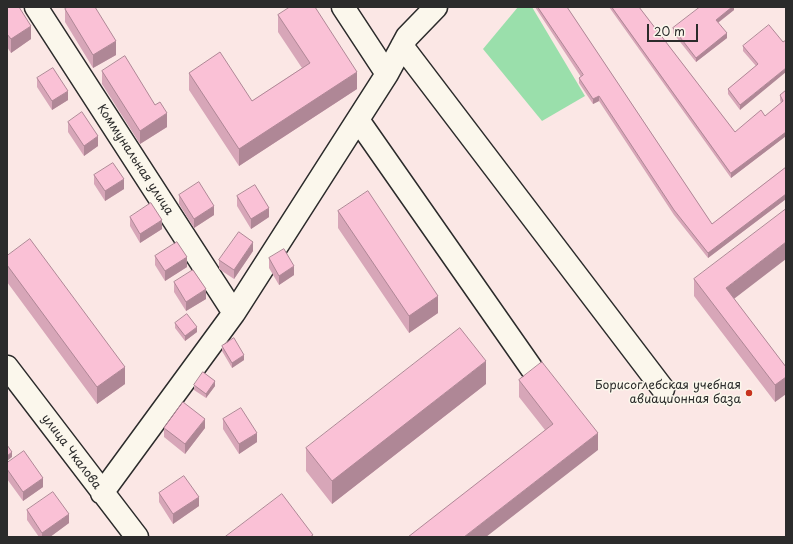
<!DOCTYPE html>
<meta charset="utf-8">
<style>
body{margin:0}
#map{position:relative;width:793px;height:544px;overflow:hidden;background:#fbe7e5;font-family:"Playpen Sans",sans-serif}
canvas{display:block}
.frame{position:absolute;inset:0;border:8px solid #2b2b2b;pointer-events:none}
.scale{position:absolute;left:647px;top:24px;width:51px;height:18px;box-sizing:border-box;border:2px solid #2b2b2b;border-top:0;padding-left:5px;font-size:12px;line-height:14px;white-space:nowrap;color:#2b2b2b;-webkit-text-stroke:3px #fbf7ec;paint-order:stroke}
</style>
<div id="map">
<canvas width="793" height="544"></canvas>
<div class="frame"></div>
<div class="scale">20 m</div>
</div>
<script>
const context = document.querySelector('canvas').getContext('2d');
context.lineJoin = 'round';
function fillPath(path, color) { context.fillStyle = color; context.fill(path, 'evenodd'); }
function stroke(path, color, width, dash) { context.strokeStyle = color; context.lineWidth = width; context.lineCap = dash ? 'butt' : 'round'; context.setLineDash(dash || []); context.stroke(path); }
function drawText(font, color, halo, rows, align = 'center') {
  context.font = font + ' "Playpen Sans",sans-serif'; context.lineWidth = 3; context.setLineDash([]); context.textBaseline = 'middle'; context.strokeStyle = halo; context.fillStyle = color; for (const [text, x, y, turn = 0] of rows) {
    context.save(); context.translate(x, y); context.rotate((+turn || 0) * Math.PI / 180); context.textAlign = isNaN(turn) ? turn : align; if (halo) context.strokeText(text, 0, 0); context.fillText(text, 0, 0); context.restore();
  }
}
fillPath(new Path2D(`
 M518,7h14l53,89 -43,25 -59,-72z`), '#9adfab');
const minor = new Path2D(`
 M36,7l198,306
 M343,7l44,67
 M402,46l261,343
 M358,120l174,249
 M7,367l130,170
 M102,493l132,-180 153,-239 20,-37 29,-30`);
stroke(minor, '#2b2b2b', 25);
stroke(minor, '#fbf7ec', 22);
fillPath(new Path2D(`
 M7,7l24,32 -20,14 -4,-6z
 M535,7h32l145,217 74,-57v32l-78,59 -34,-43 -75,-114 -6,3 -14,-21v-5l2,-1z
 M609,7h30l96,125 30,-16 16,-13 -1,-3v-5l6,-5v46l-55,42z
 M734,7v3l-16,13 9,15 -31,24 -23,-29v-5z
 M65,9l51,46 -23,13 -28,-46z
 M278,15l79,74 -118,77 -50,-76v-17l63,28 50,-33 -24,-36z
 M783,42l-43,68 -12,-16v-5l28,-23 -13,-15v-5z
 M102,71l53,34 12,22 -27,17 -38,-60z
 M37,78l31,22 -16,10 -15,-23z
 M68,122l30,24 -14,10 -16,-24z
 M94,175l30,14 -19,12 -11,-17z
 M179,195l35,20 -20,13 -15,-24z
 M237,196l32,21 -18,12 -14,-23z
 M338,211l100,102 -29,20 -71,-105z
 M130,217l32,12 -22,14 -10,-17z
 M253,251l-19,28 -15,-10v-9z
 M7,256l118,128 -28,20 -90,-122z
 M155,256l32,11 -22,14 -10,-16z
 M269,258l25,17 -15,10 -10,-17z
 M694,279l40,20 52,68v27l-11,8 -81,-106z
 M174,282l32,17 -20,12 -12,-19z
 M175,323l22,9 -12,9 -10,-13z
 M222,346l22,14 -12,8 -10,-17z
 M519,380l79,70 -53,-20 -26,-33z
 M486,384l-154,120 -26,-33v-23z
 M194,385l21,1 -9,12 -12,-8z
 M223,419l34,23 -18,12 -16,-25z
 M164,428h41l-20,26 -21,-17z
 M7,463l36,24 -20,14 -16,-22z
 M159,493l40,13 -26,18 -14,-22z
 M27,510l42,13 -19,14h-11l-12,-17z`), '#d7a6b8');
fillPath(new Path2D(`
 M732,7h2v3l-18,14v-4z
 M31,26v13l-20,14v-14z
 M727,33v5l-31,24v-4z
 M116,41v14l-23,13v-13z
 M786,68v4l-46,38v-5z
 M357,72v17l-118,77v-17z
 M68,91v9l-16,10v-9z
 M599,96v5l-6,3v-5z
 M167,113v14l-27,17v-13z
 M786,132v4l-55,42v-5z
 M98,136v10l-14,10v-10z
 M124,179v10l-19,12v-10z
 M786,194v5l-78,59v-5z
 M214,206v9l-20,13v-9z
 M269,208v9l-18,12v-10z
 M162,220v9l-22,14v-9z
 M253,242v9l-19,28v-9z
 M786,242v17l-60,46v-17z
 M187,257v10l-22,14v-10z
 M294,266v9l-15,10v-9z
 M206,289v10l-20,12v-9z
 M438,296v17l-29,20v-17z
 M197,327v5l-12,9v-5z
 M244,355v5l-12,8v-5z
 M486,361v23l-154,120v-23z
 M125,367v17l-28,20v-17z
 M786,377v17l-11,8v-17z
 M215,381v5l-9,12v-4z
 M205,419v9l-20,26v-10z
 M257,433v9l-18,12v-10z
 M598,433v17l-112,87h-22z
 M12,452v5l-5,4v-5z
 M43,478v9l-20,14v-9z
 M199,497v9l-26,18v-10z
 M69,514v9l-19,14h-8v-4z`), '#af8796');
const building = new Path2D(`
 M7,7h12l12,19 -20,13 -4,-5z
 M68,7h27l21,34 -23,14 -28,-46z
 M290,7h25l42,65 -118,77 -50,-76 31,-21 32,49 58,-38 -32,-48z
 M538,7h29l145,217 74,-57v27l-78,59 -34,-43 -75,-114 -6,3 -14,-21 4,-3z
 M612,7h27l96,125 26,-22 4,6 18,-15 -3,-6 6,-5v42l-55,41z
 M700,7h32l-16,13 11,13 -31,25 -23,-30z
 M769,25l14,17 3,-2v28l-46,37 -12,-16 30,-25 -15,-18z
 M125,56l30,49 5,-3 7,11 -27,18 -38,-60z
 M53,68l15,23 -16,10 -15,-23z
 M82,112l16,24 -14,10 -16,-24z
 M113,163l11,16 -19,12 -11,-16z
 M199,182l15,24 -20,13 -15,-24z
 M255,185l14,23 -18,11 -14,-23z
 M368,191l70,105 -29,20 -71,-105z
 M151,203l11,17 -22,14 -10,-17z
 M786,209v33l-60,46 60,79v10l-11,8 -81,-106z
 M239,232l14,10 -19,28 -15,-10z
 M30,239l95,128 -28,20 -90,-122v-9z
 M177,242l10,15 -22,14 -10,-15z
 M284,249l10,17 -15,10 -10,-18z
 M193,270l13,19 -20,13 -12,-20z
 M187,314l10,13 -12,9 -10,-13z
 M460,328l26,33 -154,120 -26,-33z
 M234,338l10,17 -12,8 -10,-17z
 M542,362l56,71 -134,104h-56l145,-113 -34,-44z
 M203,372l12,9 -9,13 -12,-9z
 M183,402l22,17 -20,25 -21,-16z
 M241,408l16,25 -18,11 -16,-25z
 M7,445l5,7 -5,4z
 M24,451l19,27 -20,14 -16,-23v-6z
 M184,476l15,21 -26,17 -14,-21z
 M53,492l16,22 -27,19 -15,-23z
 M282,494l31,41 -3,2h-85z`);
fillPath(building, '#fac1d6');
stroke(building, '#af8796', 1);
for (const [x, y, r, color] of [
 [749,393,4,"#c8321e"]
]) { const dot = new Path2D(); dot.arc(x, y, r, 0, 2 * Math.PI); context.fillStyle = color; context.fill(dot); stroke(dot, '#fbf7ec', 1.5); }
drawText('12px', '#2b2b2b', '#fbf7ec', [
 ["Коммунальная улица",135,160,57],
 ["улица Чкалова",71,452,53]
]);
drawText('12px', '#2b2b2b', '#fbf7ec', [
 ["Борисоглебская учебная",741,386],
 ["авиационная база",741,400]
], 'right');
</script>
